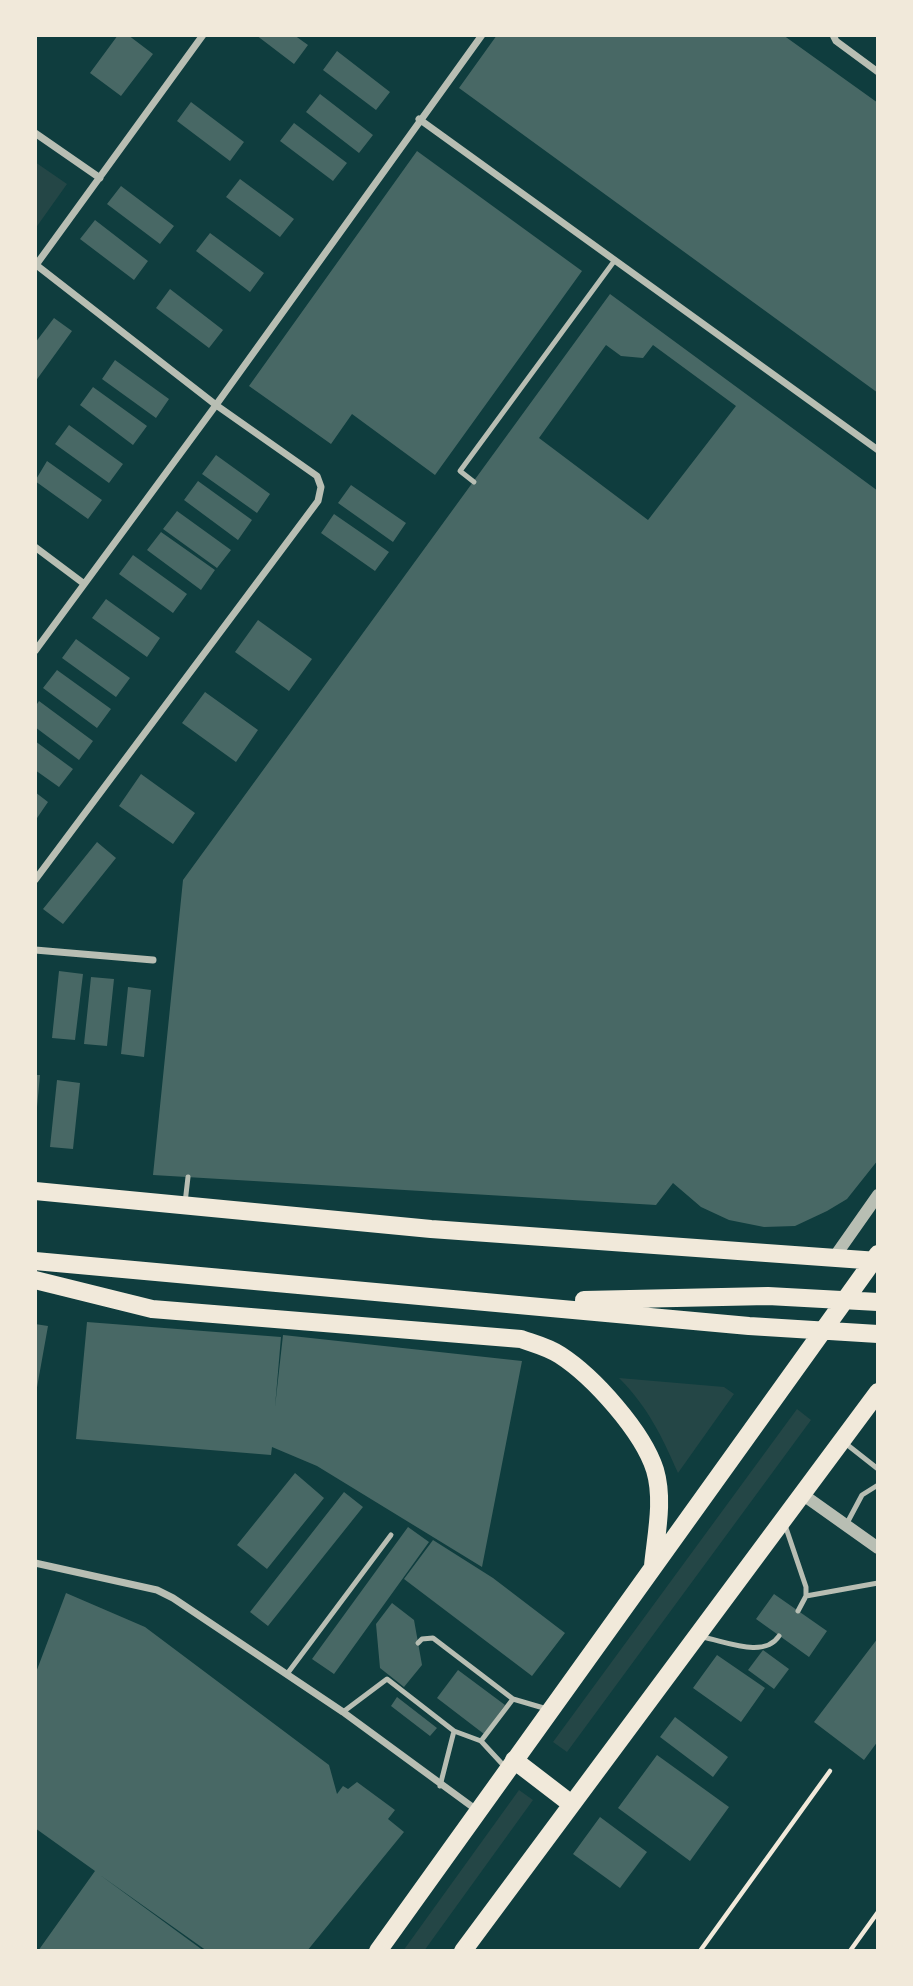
<!DOCTYPE html>
<style>
body{margin:0}
#map{position:relative;width:913px;height:1986px;overflow:hidden;background:#0f3d3e;font-family:"Asap Condensed",sans-serif}
canvas{display:block}
.frame{position:absolute;inset:0;border:37px solid #f1e9da;pointer-events:none}
</style>
<div id="map">
<canvas width="913" height="1986"></canvas>
<div class="frame"></div>
</div>
<script>
const context = document.querySelector('canvas').getContext('2d');
context.lineJoin = 'round';
function fillPath(path, color) { context.fillStyle = color; context.fill(path, 'evenodd'); }
function stroke(path, color, width, dash) { context.strokeStyle = color; context.lineWidth = width; context.lineCap = dash ? 'butt' : 'round'; context.setLineDash(dash || []); context.stroke(path); }
fillPath(new Path2D(`
 M35,162l32,22 -32,45z
 M619,1378l105,9 10,7 -56,79c-16,-37 -31,-67 -59,-95z
 M797,1409l14,11 -244,332 -14,-10z
 M519,1790l14,10 -109,151h-21z`), '#244646');
fillPath(new Path2D(`
 M118,35h10l25,19 -32,42 -31,-23z
 M256,35h38l14,10 -14,19z
 M497,35h286l95,68v290l-419,-305z
 M337,51l53,41 -14,18 -53,-40z
 M320,94l53,41 -14,18 -53,-41z
 M191,102l53,40 -14,19 -53,-40z
 M294,123l53,40 -14,18 -53,-40z
 M417,151l165,120 -147,204 -83,-61 -21,30 -82,-58z
 M240,179l54,40 -14,18 -54,-40z
 M121,186l53,40 -14,18 -53,-40z
 M95,220l53,41 -14,19 -54,-41z
 M210,233l54,40 -14,19 -54,-41z
 M170,289l53,41 -14,18 -53,-40z
 M610,294l268,197v669l-31,39 -20,12 -32,15 -31,1 -35,-7 -28,-13 -28,-24 -17,22 -503,-30 30,-295zM606,345l15,11 22,2 10,-13 83,61 -88,114 -109,-82z
 M54,318l18,13 -37,51v-39z
 M115,360l54,39 -13,19 -54,-39z
 M93,387l54,39 -14,19 -53,-40z
 M69,425l54,39 -14,19 -54,-39z
 M216,455l54,39 -13,19 -55,-39z
 M47,461l55,39 -14,19 -53,-38z
 M198,481l54,39 -14,20 -54,-40z
 M351,485l55,38 -13,19 -55,-39z
 M177,511l54,39 -14,18 -54,-39z
 M334,514l55,38 -14,19 -54,-38z
 M161,532l54,38 -14,20 -54,-40z
 M133,555l54,39 -14,19 -54,-39z
 M106,599l54,39 -13,19 -55,-39z
 M258,620l54,39 -23,32 -54,-39z
 M76,639l54,39 -14,19 -54,-39z
 M57,670l54,39 -14,19 -54,-40z
 M205,692l53,38 -22,32 -54,-39z
 M39,701l54,40 -14,19 -44,-33v-20z
 M35,741l38,28 -14,18 -24,-17z
 M141,774l54,39 -22,31 -54,-38z
 M35,792l13,10 -13,19z
 M97,842l19,16 -53,66 -20,-15z
 M59,971l24,3 -8,66 -23,-2z
 M91,977l23,2 -7,67 -23,-2z
 M128,987l23,3 -7,67 -23,-3z
 M35,1075h5l-3,32h-2z
 M57,1080l23,3 -7,66 -23,-2z
 M87,1322l194,15 -6,70 8,-72 239,26 -40,206 -165,-101 -45,-19 -1,8 -195,-16z
 M35,1324l13,2 -12,67 -1,-1z
 M295,1473l29,25 -57,71 -30,-24z
 M344,1492l19,15 -95,119 -18,-14z
 M408,1527l21,15 -95,132 -22,-15z
 M433,1540l60,38 72,55 -33,43 -128,-97z
 M66,1593l79,34 184,138 8,29 6,-8 5,3 9,-7 38,28 -7,9 16,13 -97,119h-100l-107,-76 104,76h-166l57,-80 -60,-43v-153z
 M774,1594l53,37 -18,26 -53,-38z
 M392,1603l22,17 8,45 -18,22 -24,-19 -4,-44z
 M878,1638v103l-14,19 -50,-38z
 M763,1650l26,19 -15,20 -26,-19z
 M717,1655l48,33 -24,34 -48,-34z
 M458,1670l47,35 -21,29 -47,-36z
 M397,1697l40,31 -7,8 -39,-30z
 M675,1717l53,40 -15,20 -53,-40z
 M657,1755l72,52 -39,54 -72,-53z
 M600,1817l47,35 -27,36 -47,-34z`), '#486865');
stroke(new Path2D(`
 M700,1951l130,-180
 M850,1951l28,-39`), '#f1e9da', 4.5);
stroke(new Path2D(`
 M474,482l-14,-11 155,-211
 M185,1203l3,-26
 M845,1443l33,26
 M785,1525l21,62v9l-8,15
 M846,1525l16,-30 16,-10
 M806,1596l72,-13
 M702,1637c23,4 62,22 77,-1
 M418,1643l4,-4 11,-1 80,61
 M287,1674l104,-139
 M343,1712l44,-33 67,52 -14,55
 M454,1731l27,10
 M505,1767l-24,-26 32,-42 34,10`), '#b8beb3', 5);
stroke(new Path2D(`
 M833,35l3,6 42,31
 M419,119l459,331
 M35,133l65,45
 M35,264l181,141 101,71 4,11 -3,14 -283,379
 M36,265l167,-230
 M35,547l48,36
 M35,651l181,-246 266,-370
 M35,950l118,10
 M35,1563l122,27 16,8 170,114 135,99`), '#b8beb3', 7);
stroke(new Path2D(`
 M833,1259l45,-64
 M802,1494l76,54`), '#b8beb3', 12);
stroke(new Path2D(`
 M35,1191l396,38 447,32
 M35,1261l714,65 129,8
 M35,1280l117,29 369,30c14,5 27,8 39,16 34,22 83,77 95,115 9,30 1,65 -2,96
 M584,1300l184,-4 110,6
 M514,1760l56,43
 M378,1951l500,-697
 M463,1951l415,-559`), '#f1e9da', 18);
</script>
